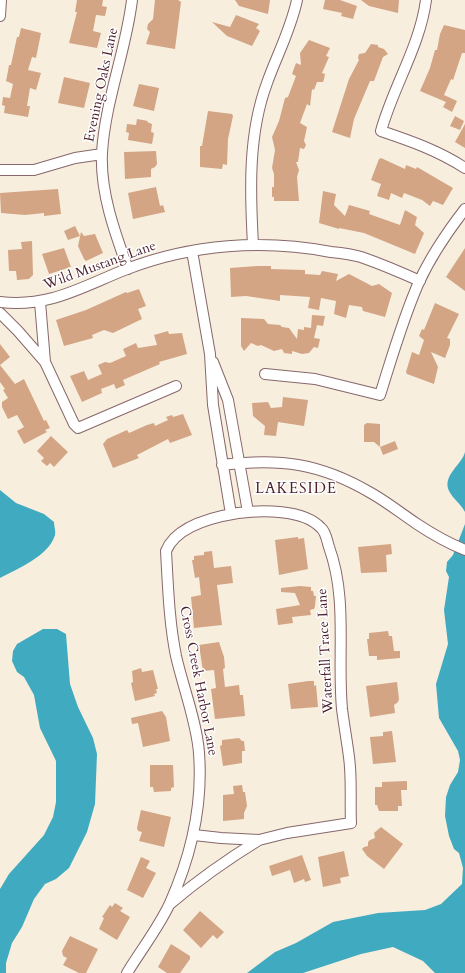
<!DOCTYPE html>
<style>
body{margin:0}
canvas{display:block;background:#f7eede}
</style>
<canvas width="465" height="973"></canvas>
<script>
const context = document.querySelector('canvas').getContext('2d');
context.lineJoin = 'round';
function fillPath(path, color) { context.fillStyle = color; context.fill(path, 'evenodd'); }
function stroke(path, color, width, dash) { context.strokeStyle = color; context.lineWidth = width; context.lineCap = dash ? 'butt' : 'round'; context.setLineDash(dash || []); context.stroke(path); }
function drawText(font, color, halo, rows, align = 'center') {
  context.font = font + ' Cardo,serif'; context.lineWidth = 3; context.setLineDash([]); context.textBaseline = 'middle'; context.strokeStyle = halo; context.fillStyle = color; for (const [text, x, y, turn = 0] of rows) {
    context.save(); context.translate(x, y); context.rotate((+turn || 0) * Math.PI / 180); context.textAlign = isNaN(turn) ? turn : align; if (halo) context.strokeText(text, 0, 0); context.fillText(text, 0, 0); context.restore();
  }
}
fillPath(new Path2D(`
 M465,452v60c-4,-8 -12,-13 -16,-21 -7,-16 13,-26 16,-39z
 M0,490l16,13 28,11 10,8c0,4 2,10 1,13 -6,21 -38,34 -55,43z
 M465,524v449h-30l-12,-12 -30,-14 -32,7 -58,19h-56l28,-21 21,-9 37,-21 45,-9 47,-3 16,-6 21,-20 1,-16 -4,-15 -5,-4 -5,-13 -4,-20 1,-19 4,-12 8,-13 2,-12 -2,-9 -19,-33 -3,-34 12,-40 -4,-34 5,-33 -3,-6 1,-9 6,-7z
 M43,629h14l9,5 4,50 8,23 15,31 4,16 -2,50 -8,28 -18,36 -13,11 -11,5 -11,15 -12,28 -10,16 -6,20v10h-6v-84l9,-15 35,-39 9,-18 3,-15v-41l-16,-33 -6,-33 -10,-18 -7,-5 -5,-11 1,-10 4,-7z`), '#40abc0');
fillPath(new Path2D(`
 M77,0h26l-1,6 5,1 -2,9 -9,-1 -3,16 8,2 -4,15 -28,-5 8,-31h-2z
 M155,0h23l3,2 -6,47 -29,-5 4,-12 -3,-3 1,-5 5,-5z
 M235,0h35l-2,14 -29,-8z
 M325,0h15l17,6 -4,13 -12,-3 1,-3 -19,-4z
 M361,0h38l-1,13 -29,-7z
 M236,15l23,9 -3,4 4,3 -8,15 -25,-10 -15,-14 18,5z
 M444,25l21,5v23h-3l-9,27 -2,-1 -7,16 13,6 -5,11 -9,-5 3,-5 -26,-11 10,-23 5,-18h2l3,-16z
 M21,28l20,5 -5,25 -4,-1 -4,13 13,3 -5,17 -6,-2 -3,18h3l-2,11 -24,-4 1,-7 -3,-1 1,-8 7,1 3,-14 -7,-3 2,-10 1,-6h2l6,-28h2z
 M309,40l21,8 -4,8 3,1 -7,16 3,1 -1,5 -1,3h-6l-3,8 -2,-1 -2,17 -3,-2 -7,19 7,4 -3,14 2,4 -2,4 -4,-1 -2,14h-2l3,8 -2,7 2,24h-25v-4h-2v-10h2v-13l-2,-6 3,-18 -3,-13 7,-16 6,-23 3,-1 8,-21 -4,-2 4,-11 5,2 -1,-12z
 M371,44l7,1v2l6,2 4,5 -5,3 -9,24h-4l-16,38 -4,19 -18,-6 17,-53 10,-19 -1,-2 1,-4 6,-1z
 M64,77l26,6 -6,25 -26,-5z
 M139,84l20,4 -5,23 -21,-5z
 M208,111l24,3 1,2 -5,23 -1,26 -4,-1 -1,5 -22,-2v-21h2z
 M455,116l9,5 -4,9 -10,-4z
 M137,119l11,2 -1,1 5,2 -1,8 3,1 -2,11 -24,-4 1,-7 -3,-1 1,-8 9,1z
 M465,124v24l-10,-6z
 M156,151l1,13 -2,3 -4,2v8l-26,2 -1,-27z
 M381,158l24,11 1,-4 10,4 1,-2 36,21 -10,17 -10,-4 -3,5 -8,-6 -18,-7 -2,5 -11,-5 -2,7 -12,-4 4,-12 -10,-4 8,-21z
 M156,187l4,19 3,-1 2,7 -32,7 -5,-26z
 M58,189l3,25 -17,2v-3l-19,2 -24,-2 -1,-20z
 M323,191l13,3 -2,11 11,11 4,-11 21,6 -1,3 31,11 5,-15 12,7 -2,8 9,8 -9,21 -51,-21 -25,-5v1l-20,-6z
 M75,226l5,10 -12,4 -4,-9z
 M81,232l3,4 11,-2 8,19 -17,8 -2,-2 -6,-13z
 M32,241l1,34 -4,4 -12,1 -1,-9h-7l-1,-21 14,-1 -1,-7z
 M64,248l7,19 -22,7 -7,-20z
 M465,248v43l-19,-14z
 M257,266h14v3l34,1v4l15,1 2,-4 16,3 -2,7 13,-7 23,12 7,-2 13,9 -7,24 -22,-6 -1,-4 -13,-2 -3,13 -12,-4 2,-13 -15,-3 -2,12 -11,-2 2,-11 -30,-2v6l-34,-5 -15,1 -1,-29z
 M139,289l7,17 -8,3 4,10 -29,14 -9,-3 -12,5 1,3 -29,8 -8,-26 30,-10 40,-18 1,1z
 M435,303l24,11 -12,24 3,1v6l-5,13 -14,-6 7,15 -4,17 -27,-10 -1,-2 6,-20 7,3 5,-15 -5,-4 3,-7 2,1z
 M312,315l13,1 -2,10 -6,-1 -3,13 6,1 -2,9 -4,-1 -5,6 -7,1 -10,-3v3l-8,-1 -2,-4 -8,2 -13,-6 -3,1 -7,-3 -7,8 -3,-5v-28l23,1 4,5 12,1 2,2 7,1 8,11 1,-10 6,1v-3l7,1z
 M168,331l1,3 13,-1 5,21 -28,8 1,2 -37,16 2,5 -9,4 -2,-5 -13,5 1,4 -20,9 -12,-26 14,-5 4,9 14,-6 -4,-9 7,-3 5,1 16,-7 -3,-7 13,-6 2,5 19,-3 -3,-10z
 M0,344l10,13 -10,8 15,19 9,-5 20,42 2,-1 4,8 -5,2 2,2 -23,12 -7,-13 7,-4 -7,-12 -9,4 -6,-12v-5l6,-4 -5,-8 2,-1 -5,-7z
 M283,397l25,3 -4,26 -26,-4 -2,14 -12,-1 1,-9 -12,-10 -1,-13 16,-1 3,6 11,-1z
 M183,414l9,21 -22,8 -2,-4 -31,16 2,3 -26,10 -10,-24 4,-5 20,-9 2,3 18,-8 7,-2 1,3 13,-6 -2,-3 6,-2 1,2z
 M367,423l13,1v23l15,-6 3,8 -15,6 -3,-8 -6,-5h-10v-17z
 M51,436l17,16 -14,15 -4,-4 -3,3 -6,-5 3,-3 -7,-7z
 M298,537v2l6,-1 4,31 -29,6 -4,-35z
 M391,544l1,10 -6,1 1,17 -26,1 -3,-26z
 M212,551l2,17 17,-2 2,17 -16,2 5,40 -28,3 -3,-31 10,-2 -2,-18 -4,1 -3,-18h2v-4l10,-1v-3z
 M300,586l11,1v4h2l1,5h2l-1,10 -1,3 -4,1 1,5 -19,2 1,6 -15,2 -2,-16 24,-4 -5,-12 -14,-1v-4z
 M388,631l1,5h3l2,15h6v7l-23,2v-4h-8l-2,-17h2v-6z
 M219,642l5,15 1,11 -2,1 2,18 14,-2 1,10h3l2,21 -30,3 -4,-30 5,-1 -2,-18 -11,1 -4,-26z
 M141,668l1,4 11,-2 5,19h-2l1,4 -3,1 1,2 -20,5 -4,-18 2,-1 -1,-11z
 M308,681h6v5l2,-1 2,22 -27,2 -3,-25z
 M397,682l2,17 -1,3 -4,3 1,8 -25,4 -4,-31z
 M162,711l4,6 4,24 -27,6 -5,-24 -6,1 -1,-6z
 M392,731l4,31 -23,2 -3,-27 13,-1v-4z
 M239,738l3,3h2l1,10h-3v12l-19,3 -3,-20 2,-1v-5z
 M150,765h23l1,22 -3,1v3l-17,1 -1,-5h-3z
 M407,781v9h-6l1,16h-4v5h-19l-2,-6h-2v-18h7v-5z
 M242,785l1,7h2l2,14 -3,7v6l-21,2v-26l11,-1 -1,-8z
 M141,810l30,7 -7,30 -25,-6 3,-9 -4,-1 -1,-3z
 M381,827l22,17 -19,25 -17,-13 -5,-7 2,-2 4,-1v-4l2,-2 5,-2 -1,-5z
 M344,851l5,25 -9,2 1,5 -18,4 -5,-30z
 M302,855l9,25 -6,2 -1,-3 -10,4 -4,-13 -18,6 -3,-10z
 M141,857l9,4 -4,7 10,5 -13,25 -16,-8z
 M115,903l8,5 -3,3 10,6 -13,23 -18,-11 5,-11 -2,-1 8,-12 2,2z
 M200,911l24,21 -7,7 -4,-4 -12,13 -18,-18z
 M70,936l28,13 -12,24h-7l-16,-8 4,-7 -4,-2 -1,-5z
 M171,944l19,12v3l-10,14h-13l-9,-6z`), '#d3a585');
const minor = new Path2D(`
 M426,0c-6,46 -33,87 -45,131 30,10 58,20 84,37
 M0,16l1,-16
 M0,170h34l41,-12 27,-4
 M253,245c-3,-54 -5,-111 14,-162 10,-28 24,-54 30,-83
 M192,251l18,103 3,51 18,109
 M128,269c-13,-36 -28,-77 -26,-116 3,-52 24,-102 30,-153
 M0,302c50,6 83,-16 127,-33 65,-25 136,-30 204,-17 10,1 20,2 30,5 20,7 39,15 59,24
 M40,302l5,60 29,62 4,4 98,-42
 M0,313l18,18 27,31
 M213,362l15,38 20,112
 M265,374l50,5 65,16c12,-38 23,-77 39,-113 12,-26 29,-51 46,-73
 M222,465c58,-7 98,-2 149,28 16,9 31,21 46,31 15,10 31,19 48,26
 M170,904c28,-24 58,-45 89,-64
 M127,973c14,-23 32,-46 43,-70 21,-47 33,-98 29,-150 -2,-30 -16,-66 -23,-97 -7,-35 -8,-70 -10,-105 10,-25 47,-34 72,-38 23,-3 66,-4 83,15 5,4 6,13 8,19 19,52 8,108 13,162 2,16 5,32 7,48 3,21 1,44 2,66l-64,10 -28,7 -38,-2 -27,-3`);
stroke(minor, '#87676a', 12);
stroke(minor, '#fff', 10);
drawText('14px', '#4a1f2b', '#fff', [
 ["Evening Oaks Lane",102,85,-78],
 ["Wild Mustang Lane",100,266,-20],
 ["Waterfall Trace Lane",326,651,-93],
 ["Cross Creek Harbor Lane",198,681,79]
]);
context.letterSpacing = '1px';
drawText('15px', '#4a1f2b', '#fff', [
 ["LAKESIDE",296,490]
]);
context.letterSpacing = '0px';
</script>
